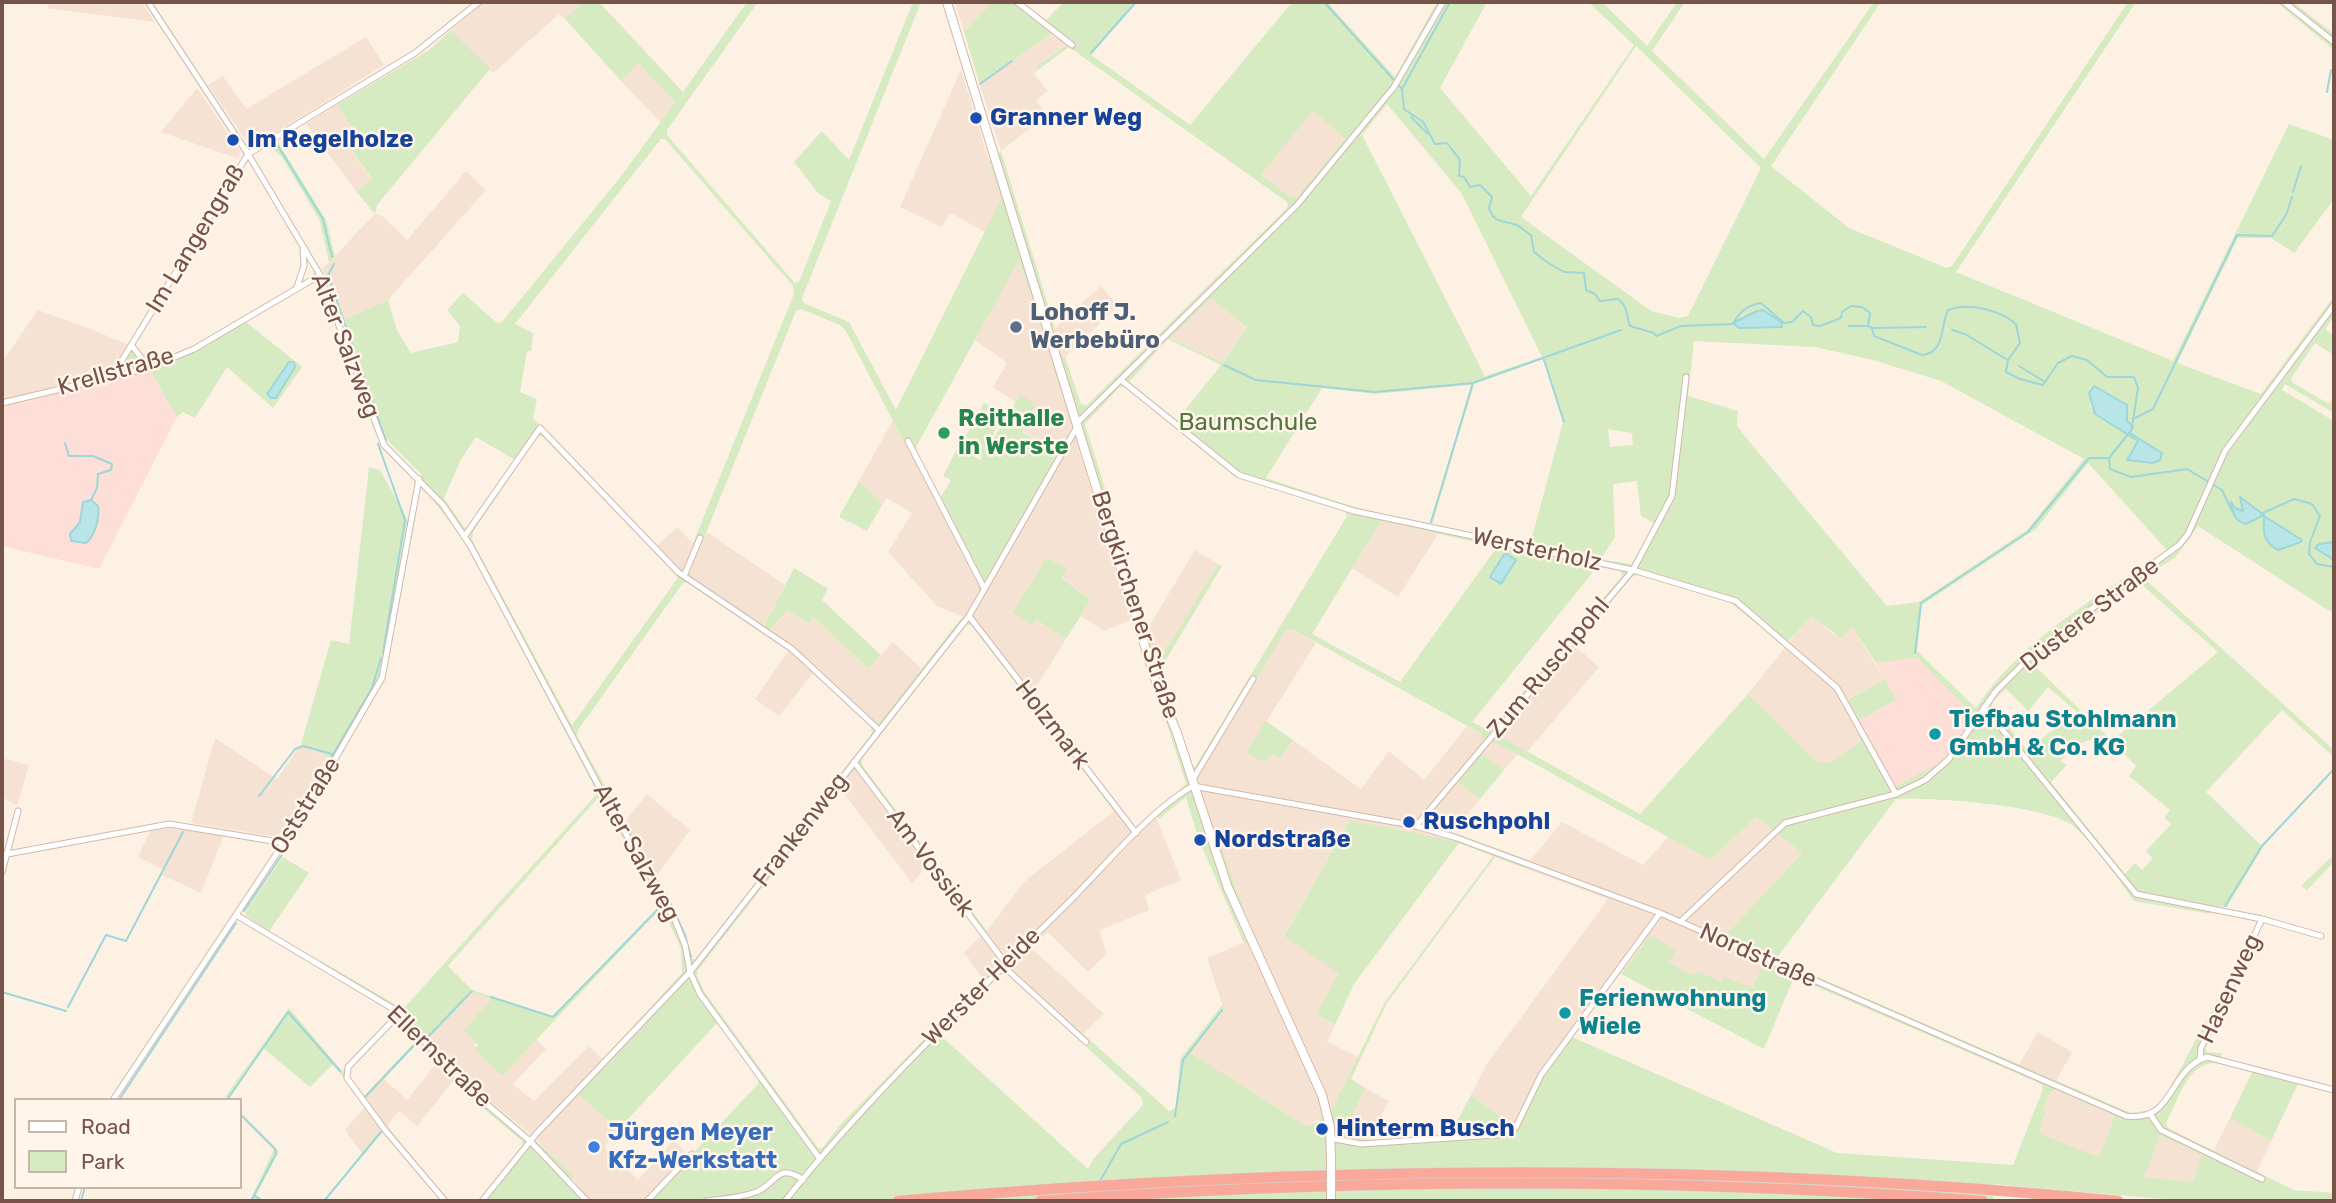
<!DOCTYPE html>
<meta charset="utf-8">
<style>
body{margin:0}
#map{position:relative;width:2336px;height:1203px;overflow:hidden;background:#fdf1e4;font-family:Rubik,sans-serif}
canvas{display:block}
.frame{position:absolute;inset:0;border:4px solid #765449;pointer-events:none}
.legend{position:absolute;left:14px;top:1098px;width:228px;height:91px;box-sizing:border-box;background:#fff5eb;border:2px solid #c8b5aa;margin:0;padding:9px 12px;list-style:none;font-size:21px;color:#765449}
.legend li{display:flex;align-items:center;gap:14px;height:35px}
.legend b{width:35px;border:2px solid #c8b5aa}
</style>
<div id="map">
<canvas width="2336" height="1203"></canvas>
<div class="frame"></div>
<ul class="legend">
<li><b style="height:9px;background:#fff"></b>Road</li>
<li><b style="height:19px;background:#d7ebc2"></b>Park</li>
</ul>
</div>
<script>
const context = document.querySelector('canvas').getContext('2d');
context.lineJoin = 'round';
function fillPath(path, color) { context.fillStyle = color; context.fill(path, 'evenodd'); }
function stroke(path, color, width, dash) { context.strokeStyle = color; context.lineWidth = width; context.lineCap = dash ? 'butt' : 'round'; context.setLineDash(dash || []); context.stroke(path); }
function drawText(font, color, halo, rows, align = 'center') {
  context.font = font + ' Rubik,sans-serif'; context.lineWidth = 5; context.setLineDash([]); context.textBaseline = 'middle'; context.strokeStyle = halo; context.fillStyle = color; for (const [text, x, y, turn = 0] of rows) {
    context.save(); context.translate(x, y); context.rotate((+turn || 0) * Math.PI / 180); context.textAlign = isNaN(turn) ? turn : align; if (halo) context.strokeText(text, 0, 0); context.fillText(text, 0, 0); context.restore();
  }
}
fillPath(new Path2D(`
 M50,2h91l14,20 -108,-14z
 M484,2h99l-18,17 -6,-5 -66,59 -42,-43z
 M955,2h37l-28,30z
 M1052,33l14,11 -29,23 1,3 -4,4 14,17 -12,10 11,13 -46,37 -21,-66z
 M366,37l18,28 -133,83 -43,-63 15,-9 23,33z
 M638,63l37,39 -15,20 -39,-41z
 M961,70l40,129 -16,33 -35,-19 -8,14 -42,-20z
 M197,88l43,63 -1,8 -78,-27z
 M337,105l25,38 -10,8 20,29 -16,11 -50,-67z
 M1313,111l32,27 -48,59 -5,1 -32,-23z
 M466,171l20,19 -98,110 -45,20 -21,-51 53,-55 7,2 25,24z
 M1019,259l24,74 12,-5 46,-42 17,20 -53,51 -13,3 79,260 -27,11 -23,-15 10,-16 -29,-23 5,-8 -20,-12 -14,67 2,-4 31,19 -34,55 -56,-72 -39,-16 -49,-54 24,-39 -25,-15 -5,7 -23,-24 34,-61 85,163v7l84,-135 -39,-24 13,-27 -20,-2 -23,-15 14,-24 -32,-23z
 M1211,297l34,30 -22,36 -53,-26z
 M38,310l55,20 41,17 -19,31 -113,27v-43z
 M1381,521l57,13 -40,63 -46,-29z
 M677,527l22,22 8,-17 78,53 -21,41 -73,-49 -1,-4 -11,-5 -22,-22z
 M1195,550l23,14 -59,97 -11,-33z
 M787,610l21,14 5,-7 56,52 24,-27 29,27 -41,53h-6l-58,-54 -38,48 -24,-17 37,-53 -22,-15z
 M1811,615l23,20 17,-9 34,53 -39,21 10,22 4,19 -30,22 -14,-2 -68,-67z
 M1290,628l26,15 -69,109 18,11 7,-9 8,5 13,-19 68,49 28,-38 35,29 43,-54 15,8 2,5 9,1 25,14 -14,16 -23,-15 -22,27 21,17 -28,33 8,11 -110,-23 -66,115 56,38 -24,41 19,11 -8,17 31,15 -28,56 -24,13 -115,-73 33,-43 -17,-52 48,-20 -60,-159 91,-150z
 M1574,645l25,22 -72,85 -26,-15 -1,-4z
 M215,738l62,41 24,-35 33,17 -51,77 -92,-15z
 M6,759l23,6 -12,41 -15,-9v-36z
 M853,771h4l71,94 -16,18 -72,-95z
 M647,794l43,36 -33,45 -33,-52z
 M1119,807l16,21 19,-16 27,68 -36,15 4,15 -49,20 6,24 -18,18 -40,-40 -17,16 73,66 -21,20 -72,-65 -13,-5 -15,15 -19,-27 23,-21 37,-49z
 M1756,817l46,36 -78,84 52,23 -5,6 -8,-3 -10,26 -28,-11 -2,4 -25,-11 -4,5 -25,-14 -19,-27 -78,102 -55,92 -46,-34 15,-30 122,-166 -84,-31 38,-46 81,43 25,-28 42,23z
 M170,828l54,7 -23,58 -39,-18 2,-5 -26,-13 13,-27z
 M472,992l21,7 -19,49 28,28 34,-37 10,10 -33,35 21,17 55,-55 18,17 -29,31 40,36 -14,17 34,33 36,-40 14,15 -43,46h-55l-28,-36 -33,-32 -62,-51 -28,-29 -11,-14z
 M2038,1032l34,20 -16,29 -37,-16z
 M436,1064l17,17 -36,45 -18,-15 -13,17 -21,-30 19,-19 23,21z
 M1365,1088l24,13 -21,40 -24,-8z
 M2055,1090l61,26 -17,41 -60,-24 7,-22 -3,-2 7,-18z
 M365,1107l16,22 -19,24 -17,-23z
 M2230,1118l41,23 -14,31 -43,-22z
 M2160,1136l43,18 -10,28 -49,-5z`), '#f5e2d2');
fillPath(new Path2D(`
 M149,368l28,49 -78,152 -97,-23v-141z
 M1917,658l58,59 -28,42 -52,29 -39,-66 40,-22 -20,-37z`), '#fedfd7');
fillPath(new Path2D(`
 M583,2h16l84,90 64,-90h11l-91,128v5l128,148 4,-1 32,-81 -13,-8 -24,-31 28,-31 27,29 64,-158h8l-119,296 2,5 45,19 47,88 105,-211 -12,-38 12,-10 54,177 -12,5 -24,-73 -104,189 26,48 10,-17 -8,-4 15,-29 22,13 2,-3 -22,-11 24,-43 20,9 -20,42 36,-59 16,9 -14,28 40,22 -77,140 -7,-4v-7l-132,-252 -6,-6 -39,-16 -5,2 -97,239 -6,-7 101,-249 -1,-8 -128,-147h-4l-146,185 18,9 -2,18h-4l-7,41 17,7 -4,19 146,150 11,5 1,4 73,49 30,-58 34,21 -6,11 59,55 -12,14 -56,-52 -4,7 -22,-14 -17,20 22,16 -3,5 -101,-68h-5l-105,147 -1,6 100,177 15,46h4l176,-226 -1,-6 -59,-55 4,-5 59,55h5l81,-104 15,4 143,185 -5,4 -143,-186h-5l-104,134v6l125,166 -6,4 -124,-164h-4l-155,199 -1,6 7,15 114,157h4l20,-25 156,-159 13,5 158,142 7,-3 4,-49 42,-54 2,5 -33,43 115,73 13,-5 1,-5 10,-3 55,-111 108,-146 -34,-13 -105,141 -19,41 -19,-11 23,-41 -55,-37 66,-116 109,22 -7,-10 77,28 -5,8 -29,-11 -108,146 -36,76 14,9 -21,45 24,8 81,-5 22,-41 46,34 16,-36 39,-56 265,116 176,12 30,-76 -2,-5 -247,-107 -30,72 -143,-75 29,-39 26,15 -7,12 25,14 4,-5 25,11v-5l30,11 10,-25 8,3 4,-6 -51,-23 78,-84 -46,-36 -46,43 -217,-119 -10,-2 -1,-5 -192,-106 -4,2 -90,149 59,160 -11,4 -46,-105 -12,-41 -27,22 -5,-7 32,-28 -135,-424 14,-3 16,47 6,1 201,-198 -1,-5 -218,-155 -31,23 -2,-3 30,-22 -14,-12 -72,52 -16,-53 28,-30h30l24,18 18,-18h73l-46,53 99,70 102,-123h35l68,75 42,-75h50l-47,86 91,108 103,-151 -46,-43h14l45,44 30,-44h8l-33,49 112,108 110,-157h7l-110,164 78,62 98,40 5,-2 176,-264h8l-180,270 217,89 116,-237 45,16v59l-40,54 -23,-15h-33l-61,125 84,31 73,-98v21l-9,12 9,7v19l-19,-12 -24,35 2,5 36,21 5,-7v16l-49,-29 -3,6 52,31v121l-15,2 -4,4 19,12v54l-136,-88 -22,31 -30,19v4l188,170v7l-52,-47 -76,82 57,55 -36,60 -12,-1 -4,8 -77,-13c-14,-19 -44,-63 -62,-76 -29,-20 -139,-28 -176,-26l-120,160 355,154 19,-3 14,-11 63,-117 9,4 -31,62 2,4 15,1 -2,10c-32,-4 -41,36 -54,60l2,5 126,62 40,3v8h-148l-192,-17 -1,17h-1345l110,-117v-6l-41,-55 -99,107 -40,-36 29,-31 -4,-4 79,-86 -1,-24 -19,-42 -160,169 -28,-27 4,-4 -14,-15 28,-31 -20,-7 -44,46c41,54 100,90 146,139l-6,6 14,18h-104l45,-55 -1,-5 -62,-52 -42,-46 -53,56 84,102h-7l-60,-70 -59,70 58,-72 -48,-65 -23,23 -47,-39 -35,52h-5l66,-92 53,63 49,-54 1,-5 -75,-45 4,-6 79,46 6,-1 189,-210 1,-6 -132,-250 -44,-56 2,-9 -34,-34 -45,-121 45,-20 9,30 14,23 47,-11 2,-16 -13,-16 16,-17 34,30 5,-1 120,-147 53,-73 -37,-39 -17,18 -56,-62zM1636,46l125,122 -73,148 -9,2 -28,-7 -130,-94zM1387,104l75,90 80,163 -57,19 -123,-241zM1313,111l32,27 -48,59 -5,1 -31,-23zM1211,298l35,29 -23,36 -52,-25zM1757,311l26,14 -47,1 4,-8zM1168,339l53,26 -44,55 -48,-38zM1694,341l121,6 58,13 68,21 143,78 -57,71 -108,72 -32,4 -144,-172 -6,-9 1,-14 -50,-15zM1543,359l20,63 -33,123 -98,-20 42,-141zM1471,385l-41,140 -72,-17 -92,-30 56,-90 53,6zM2094,386l31,17 2,18 6,5 -3,6 4,5 -44,-31zM1120,387h5l109,89 111,36 2,4 -152,251 -4,-1 -30,-98 61,-102 -4,-2 -59,97 -74,-237zM1608,429l24,4 1,12 -23,2zM538,436h4l134,138 1,5 -105,146 -100,-185 1,-8zM476,437l39,23 -46,68 -5,-1 -20,-29 17,-39zM2135,438l27,15 -2,7 -26,2 -6,-6 9,-10zM2088,463l79,87c-67,45 -146,89 -191,158l-59,-57 5,-46 114,-76zM1637,481l4,35 13,7 -22,41 -32,-4 15,-23 -2,-53zM2232,504l8,7 4,-1 -1,-5 20,10 -14,6 -11,-1zM2265,517l37,23 -1,2 -17,6 -19,-25zM1381,521l116,26 -97,135 -88,-48zM1597,567l24,4 1,5 -132,155 -18,-9zM1637,575l91,26 59,47 1,-6 23,-26 30,22 11,-11 24,36 41,-5 58,59 -28,42 -52,28 -39,-65 40,-22 -11,-21 -40,22 11,21 4,19 -30,22 -14,-2 -68,-67 -108,120 -139,-77 -1,-5 132,-155zM2134,584h7l77,68 -106,89 -80,-78zM2048,687l29,25 -50,38 -35,-44 1,-5 13,-12 22,22zM2101,736l8,8 4,-2 23,24 -7,10 41,34 -6,8 7,6 -25,27 7,8 -11,11 -7,-7 -10,11 -74,-92 16,-17 -6,-4 10,-14zM597,799l4,1 61,105 -110,111 -80,-26 -24,-24zM1006,973l136,125 1,7 -49,53 -6,11 -149,-135 62,-60zM395,1021h5l16,20 -52,55 -15,-20v-6zM2055,1090l60,26 -16,41 -60,-24 7,-23 -3,-1 7,-17zM2160,1136l42,18 -9,28 -49,-5z
 M2276,2h17l41,32v16z
 M451,30l39,39 -113,136 -2,9 -19,-23 16,-12 -20,-29 10,-7 -25,-38 92,-55z
 M278,142l48,78 9,36 -6,6 -9,-41 -38,-64 -12,-10z
 M245,321l57,46 -29,41 -46,-41 -32,51 -12,-6 -6,5 -28,-48 -34,9 19,-31 16,21z
 M369,467l11,3 30,54 -30,154 -48,81 -31,-15 30,-104 18,4z
 M859,481l23,24 -15,26 -28,-14z
 M1047,557l20,12 -5,9 29,22 -25,39 -30,-19 -4,4 -19,-11z
 M1266,721l27,19 -13,19 -8,-5 -7,9 -19,-11z
 M1481,754l23,16 -24,29 -22,-17z
 M2334,854v8l-27,28 -6,-4z
 M283,857l26,16 -40,58 -23,-15 -1,-4z
 M2252,1072l46,12 -27,57 -41,-23z
 M240,1112l39,39 -23,44 8,6h-14l24,-52z`), '#d7ebc2');
const water = new Path2D(`
 M1763,310l18,12 1,5 -43,1 -6,-5 24,-12z
 M289,362h5l1,5 -19,31h-5l-4,-4z
 M2094,386l33,19v16l6,5 -3,7 32,20 -2,7 -7,3 -26,-3 11,-19 -43,-27 -6,-21z
 M2240,497l24,18 -18,9c-11,-2 -14,-12 -15,-22l4,6 8,3z
 M91,500l7,6c2,11 -3,30 -12,37l-15,-2 -1,-7 10,-12 3,-20z
 M2264,516l38,24 -1,2 -23,8c-17,-9 -14,-19 -14,-34z
 M2334,542v18l-19,-12 4,-4z
 M1505,553l11,7 -15,24 -11,-7z`);
fillPath(water, '#b8e5e7');
stroke(water, '#9ed6d9', 2);
stroke(new Path2D(`
 M1324,2l78,87 2,20 19,13 12,22 12,-1 13,17 -1,16 5,1 6,10 10,-2 12,12 -3,11c5,16 15,12 27,17 5,2 10,7 15,10l3,17 14,11 16,9 20,1 2,17 9,4 5,7 18,-2c11,8 7,15 12,27l24,7 2,3 25,-10 52,-2c6,-12 14,-19 28,-21l23,20 8,-1 11,-11 8,6 2,8 7,1 21,-8 1,-6 9,-6 11,1 8,6 -2,13 4,2 2,8 48,19c24,-3 18,-29 26,-45 20,-8 52,0 68,14l4,19 -12,17 -2,12 14,7 23,6 15,-22 14,-7 15,4 20,17h27l4,11 -6,39
 M1091,53l45,-51
 M980,84l32,-23
 M1402,89l48,-87
 M2327,92l4,-22
 M1411,117l17,17
 M278,146l45,73 9,38
 M2293,192l8,-26
 M334,264l-6,11 24,70
 M1849,326h19
 M1872,328l54,-1
 M1952,330l13,4 41,25
 M356,355l30,85
 M1544,360l20,62
 M1224,365l32,15 119,12 98,-9 148,-53
 M2019,366l26,16
 M2135,418l18,-9 84,-174 35,1 14,-21 6,-18
 M2130,432l-21,26 1,11 21,8 56,-8 35,21 10,21
 M65,443l4,13h24l19,8 -1,6 -13,4 -1,14 -6,12
 M378,444l27,76 -22,133
 M2261,514l33,-15 18,5 8,12 -10,26 -1,12 8,10 17,3
 M1431,522l42,-139
 M1915,653l6,-50 107,-71 61,-74h18
 M259,796l36,-47 8,-3 29,8
 M286,835l86,-147 9,-30
 M665,892l20,43 6,22
 M2225,906l37,-60 72,-77
 M244,911l44,-65
 M2,992l64,19
 M491,997l62,20 107,-110 9,10
 M68,1007l38,-72 20,6 57,-109
 M427,1038l45,-47
 M365,1097l52,-55
 M119,1100l117,-177
 M227,1100l61,-88 52,59
 M240,1114l35,35 1,5 -25,47
 M1175,1116l8,-56 39,-50
 M1099,1183l22,-39 47,-22
 M255,1196l8,5
 M81,1201l4,-14
 M324,1201l57,-69`), '#9ed6d9', 2);
const street = new Path2D(`
 M148,2l100,152 72,121 64,170 59,60 27,40 132,247 72,126 11,27 5,27 10,22 120,165
 M1017,2l55,43
 M2284,2l50,40
 M297,287l7,-21 -1,-16
 M132,346l17,22
 M113,375l135,-221 167,-101 64,-51
 M1121,380l118,95 115,36 279,59 103,31 101,87 59,106
 M2,403l147,-35 45,-19 126,-74
 M1077,423l220,-218 97,-118 49,-85
 M908,441l76,147
 M464,537l76,-109 138,144 114,77 87,81
 M684,576l16,-38
 M969,616l167,217
 M1984,707l152,187 126,25 59,17
 M854,762l152,202
 M1193,779l60,-100
 M1416,826l217,-256 39,-74 14,-119
 M2,855l167,-31 116,19
 M2,872l16,-61
 M236,915l164,98 63,71 68,58 56,59
 M1680,922l105,-99 111,-29 29,-14 23,-20 48,-69 32,-32 59,-47 92,-67 9,-11 37,-83 109,-146
 M1003,966l83,76
 M400,1013l-52,54 -1,11 38,52 60,71
 M2200,1059l1,-11 61,-129
 M113,1100l190,-286 79,-136 37,-199
 M2150,1114l11,16 101,49
 M1330,1138l31,6 148,-10 7,-7 25,-52 119,-162
 M75,1201l4,-14
 M482,1201l54,-67 154,-162 279,-356 108,-189
 M647,1201l45,-47
 M706,1201c16,-2 34,-3 50,-9 20,-7 21,-31 47,-12
 M785,1201c86,-108 186,-202 284,-299 36,-36 81,-92 124,-116l223,40 41,12 203,75 466,203c49,7 41,-46 81,-59l127,33`);
const secondary = new Path2D(`
 M947,2l209,680 21,51 51,155 94,207 8,32 1,33`);
const highway = new Path2D(`
 M898,1201c405,-36 814,-40 1220,0
 M1040,1201c313,-23 630,-24 943,0`);
stroke(street, '#d1b9ad', 7);
stroke(secondary, '#d4b8aa', 10);
stroke(highway, '#d9cfcc', 11);
stroke(street, '#fff', 5);
stroke(secondary, '#fff', 8);
stroke(highway, '#f9a899', 10);
const secondaryBridge = new Path2D(`
 M1331,1201v-41`);
stroke(secondaryBridge, '#d4b8aa', 10, []);
stroke(secondaryBridge, '#fff', 8);
for (const [x, y, r, color] of [
 [976,118,7,"#1a4fb4"],
 [233,140,7,"#1a4fb4"],
 [1016,327,7,"#5c6f8a"],
 [944,433,7,"#2e9e5b"],
 [1935,734,7,"#0f9aa8"],
 [1409,822,7,"#1a4fb4"],
 [1200,840,7,"#1a4fb4"],
 [1565,1013,7,"#0f9aa8"],
 [1322,1129,7,"#1a4fb4"],
 [594,1147,7,"#3f7fe0"]
]) { const dot = new Path2D(); dot.arc(x, y, r, 0, 2 * Math.PI); context.fillStyle = color; context.fill(dot); stroke(dot, '#fff5eb', 2.5); }
drawText('bold 24px', '#164399', '#fff5eb', [
 ["Granner Weg",990,118],
 ["Im Regelholze",247,140],
 ["Ruschpohl",1423,822],
 ["Nordstraße",1214,840],
 ["Hinterm Busch",1336,1129]
], 'left');
drawText('24px', '#765449', '#fff5eb', [
 ["Im Langengraß",196,239,-59],
 ["Alter Salzweg",345,346,69],
 ["Krellstraße",116,372,-16],
 ["Wersterholz",1537,550,12],
 ["Bergkirchener Straße",1135,605,72],
 ["Düstere Straße",2090,615,-38],
 ["Zum Ruschpohl",1549,668,-50],
 ["Holzmark",1052,725,52],
 ["Oststraße",306,806,-58],
 ["Frankenweg",801,830,-52],
 ["Alter Salzweg",636,853,61],
 ["Am Vossiek",930,863,53],
 ["Nordstraße",1758,956,24],
 ["Werster Heide",982,987,-45],
 ["Hasenweg",2230,989,-65],
 ["Ellernstraße",439,1057,44]
]);
drawText('bold 24px', '#4e5e75', '#fff5eb', [
 ["Lohoff J.",1030,313],
 ["Werbebüro",1030,341]
], 'left');
drawText('bold 24px', '#27864d', '#fff5eb', [
 ["Reithalle",958,419],
 ["in Werste",958,447]
], 'left');
drawText('24px', '#54773d', '#fff5eb', [
 ["Baumschule",1248,423]
]);
drawText('bold 24px', '#0d838f', '#fff5eb', [
 ["Tiefbau Stohlmann",1949,720],
 ["GmbH & Co. KG",1949,748],
 ["Ferienwohnung",1579,999],
 ["Wiele",1579,1027]
], 'left');
drawText('bold 24px', '#366cbe', '#fff5eb', [
 ["Jürgen Meyer",608,1133],
 ["Kfz-Werkstatt",608,1161]
], 'left');
</script>
